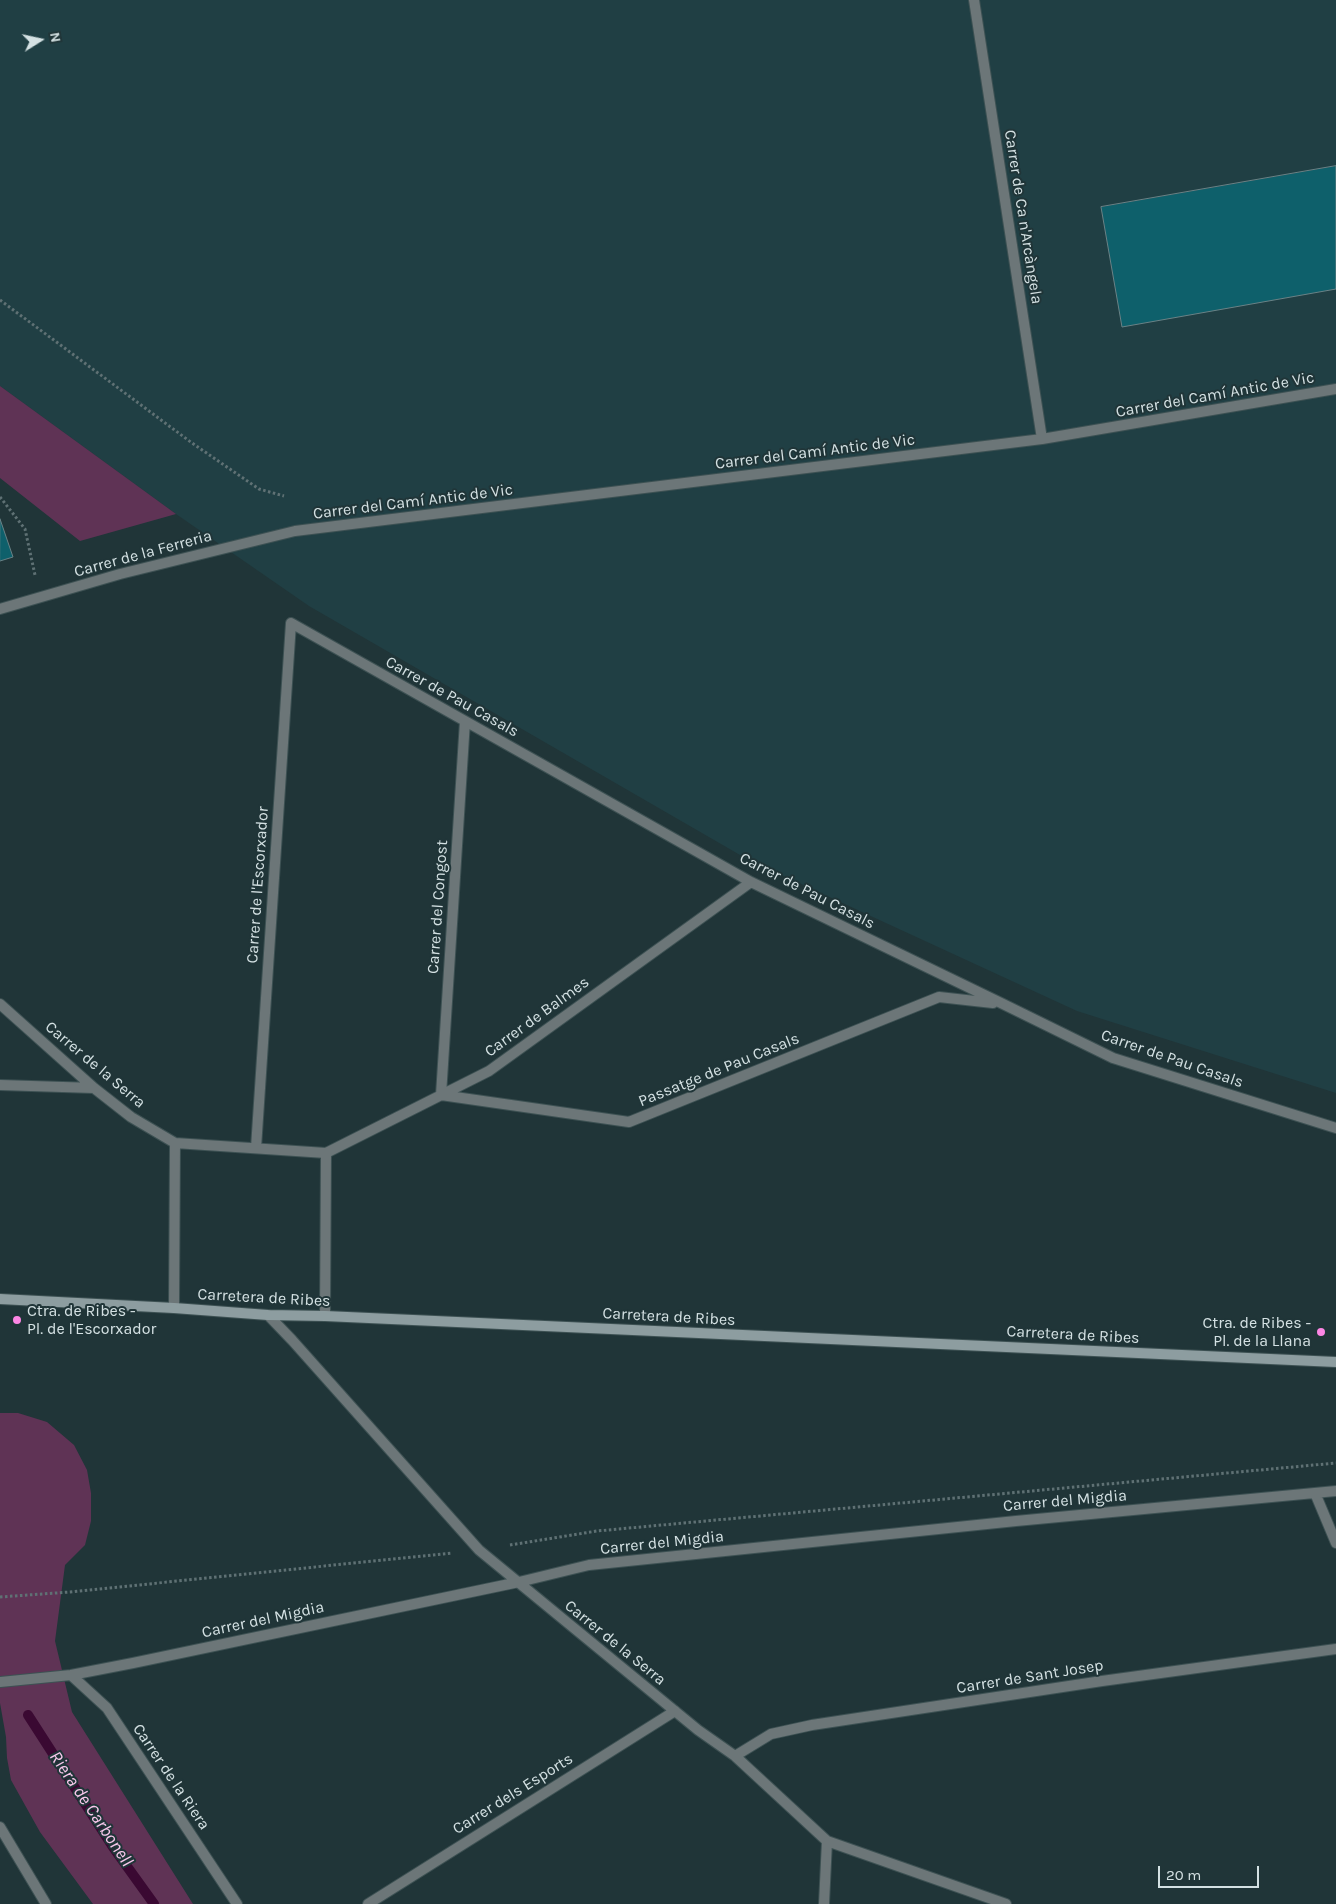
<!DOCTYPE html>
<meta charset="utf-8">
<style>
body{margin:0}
#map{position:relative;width:1336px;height:1904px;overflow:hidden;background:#203538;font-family:Karla,sans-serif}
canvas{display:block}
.north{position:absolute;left:15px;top:15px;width:50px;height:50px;-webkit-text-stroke:4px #203538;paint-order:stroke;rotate:80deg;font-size:14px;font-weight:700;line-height:20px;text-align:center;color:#d4e1e3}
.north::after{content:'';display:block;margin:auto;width:18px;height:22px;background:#d4e1e3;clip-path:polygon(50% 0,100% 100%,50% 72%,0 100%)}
.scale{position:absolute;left:1158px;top:1866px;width:101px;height:22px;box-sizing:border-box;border:2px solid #d4e1e3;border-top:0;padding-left:6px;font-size:15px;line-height:18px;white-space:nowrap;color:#d4e1e3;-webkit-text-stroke:4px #203538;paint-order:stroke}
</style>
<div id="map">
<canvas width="1336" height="1904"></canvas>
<div class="north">N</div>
<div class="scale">20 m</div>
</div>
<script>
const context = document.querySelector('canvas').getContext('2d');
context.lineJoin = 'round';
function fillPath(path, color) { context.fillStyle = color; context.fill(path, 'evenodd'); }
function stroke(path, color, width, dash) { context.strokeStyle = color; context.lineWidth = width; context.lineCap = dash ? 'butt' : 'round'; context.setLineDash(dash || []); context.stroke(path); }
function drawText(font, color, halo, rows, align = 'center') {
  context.font = font + ' Karla,sans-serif'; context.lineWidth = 4; context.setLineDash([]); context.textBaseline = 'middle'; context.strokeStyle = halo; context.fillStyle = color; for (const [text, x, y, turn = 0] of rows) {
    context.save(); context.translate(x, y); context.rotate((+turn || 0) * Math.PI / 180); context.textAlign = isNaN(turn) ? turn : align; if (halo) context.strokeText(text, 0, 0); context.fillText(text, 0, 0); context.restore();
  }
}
fillPath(new Path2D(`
 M0,0h1336v1093l-259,-82 -330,-152 -438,-253 -133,-92 -176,-128z`), '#203f44');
fillPath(new Path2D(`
 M0,386l176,128 -96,27 -80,-63z
 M0,1413h18l29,9 27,23 13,25 4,23v28l-6,24 -20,20 -10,76 17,71 121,192h-100l-53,-72 -29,-52 -4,-22 -1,-21 -6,-34z`), '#5f3355');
stroke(new Path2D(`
 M28,1715l85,132 41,57`), '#3a0932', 10);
const building = new Path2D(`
 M1336,166v123l-214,38 -21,-120z
 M0,519l13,38 -13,4z`);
fillPath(building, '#0e606b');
stroke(building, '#6a8286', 1);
const street = new Path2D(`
 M974,0l68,439
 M0,609l120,-35 175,-43 747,-92 294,-50
 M0,1004l94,84 37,29 44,26 151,10 -1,163
 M0,1085l94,3
 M441,1095l188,27 310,-125 54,6
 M441,1095l24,-374
 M256,1148l35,-525 460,259 250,121 112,55 223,70
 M326,1153l163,-82 262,-189
 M174,1308l1,-165
 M268,1315l24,25 187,210 219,180 37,26 92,85 179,63
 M1315,1493l21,50
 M71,1675l36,33 130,196
 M0,1682l71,-7 62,-12 386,-81 70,-17 427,-44 320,-30
 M735,1756l36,-22 41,-9 290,-44 234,-32
 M0,1827l46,77
 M368,1904l307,-193
 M824,1904l3,-63`);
const secondary = new Path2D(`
 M0,1299l174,9 94,7 57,1 1011,46`);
stroke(street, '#3d5153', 12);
stroke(secondary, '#3d5153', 12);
stroke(new Path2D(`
 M0,300l192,143 67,46 25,7
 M0,497l25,32 10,46
 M510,1545l87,-14 739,-68
 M0,1597l70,-5 382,-39`), '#5f7174', 3, [2.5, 2.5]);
stroke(street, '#6c7678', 10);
stroke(secondary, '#8d9da0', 10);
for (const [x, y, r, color] of [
 [17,1320,5,"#fc86e4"],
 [1321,1332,5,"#fc86e4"]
]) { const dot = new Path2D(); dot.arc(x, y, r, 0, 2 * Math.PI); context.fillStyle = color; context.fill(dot); stroke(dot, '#203538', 2); }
drawText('16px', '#d4e1e3', '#203538', [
 ["Carrer de Ca n'Arcàngela",1023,217,81],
 ["Carrer del Camí Antic de Vic",1215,395,-10],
 ["Carrer del Camí Antic de Vic",815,452,-7],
 ["Carrer del Camí Antic de Vic",413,502,-7],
 ["Carrer de la Ferreria",143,554,-15],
 ["Carrer de Pau Casals",452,697,29],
 ["Carrer de l'Escorxador",258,885,-86],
 ["Carrer de Pau Casals",807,891,27],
 ["Carrer del Congost",438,907,-86],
 ["Carrer de Balmes",537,1017,-36],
 ["Carrer de Pau Casals",1172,1059,19],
 ["Carrer de la Serra",95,1065,40],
 ["Passatge de Pau Casals",719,1070,-22],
 ["Carretera de Ribes",264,1298,3],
 ["Carretera de Ribes",669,1317,3],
 ["Carretera de Ribes",1073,1335,3],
 ["Carrer del Migdia",1065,1501,-5],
 ["Carrer del Migdia",662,1543,-6],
 ["Carrer del Migdia",263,1620,-12],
 ["Carrer de la Serra",615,1643,39],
 ["Carrer de Sant Josep",1030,1677,-9],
 ["Carrer de la Riera",171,1777,56],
 ["Carrer dels Esports",513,1794,-32]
]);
drawText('16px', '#d4e1e3', '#203538', [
 ["Ctra. de Ribes -",27,1311],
 ["Pl. de l'Escorxador",27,1329],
 ["Ctra. de Ribes -",1311,1323,"right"],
 ["Pl. de la Llana",1311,1341,"right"]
], 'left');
drawText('italic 18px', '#f8c7eb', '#203538', [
 ["Riera de Carbonell",91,1809,56]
]);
</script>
